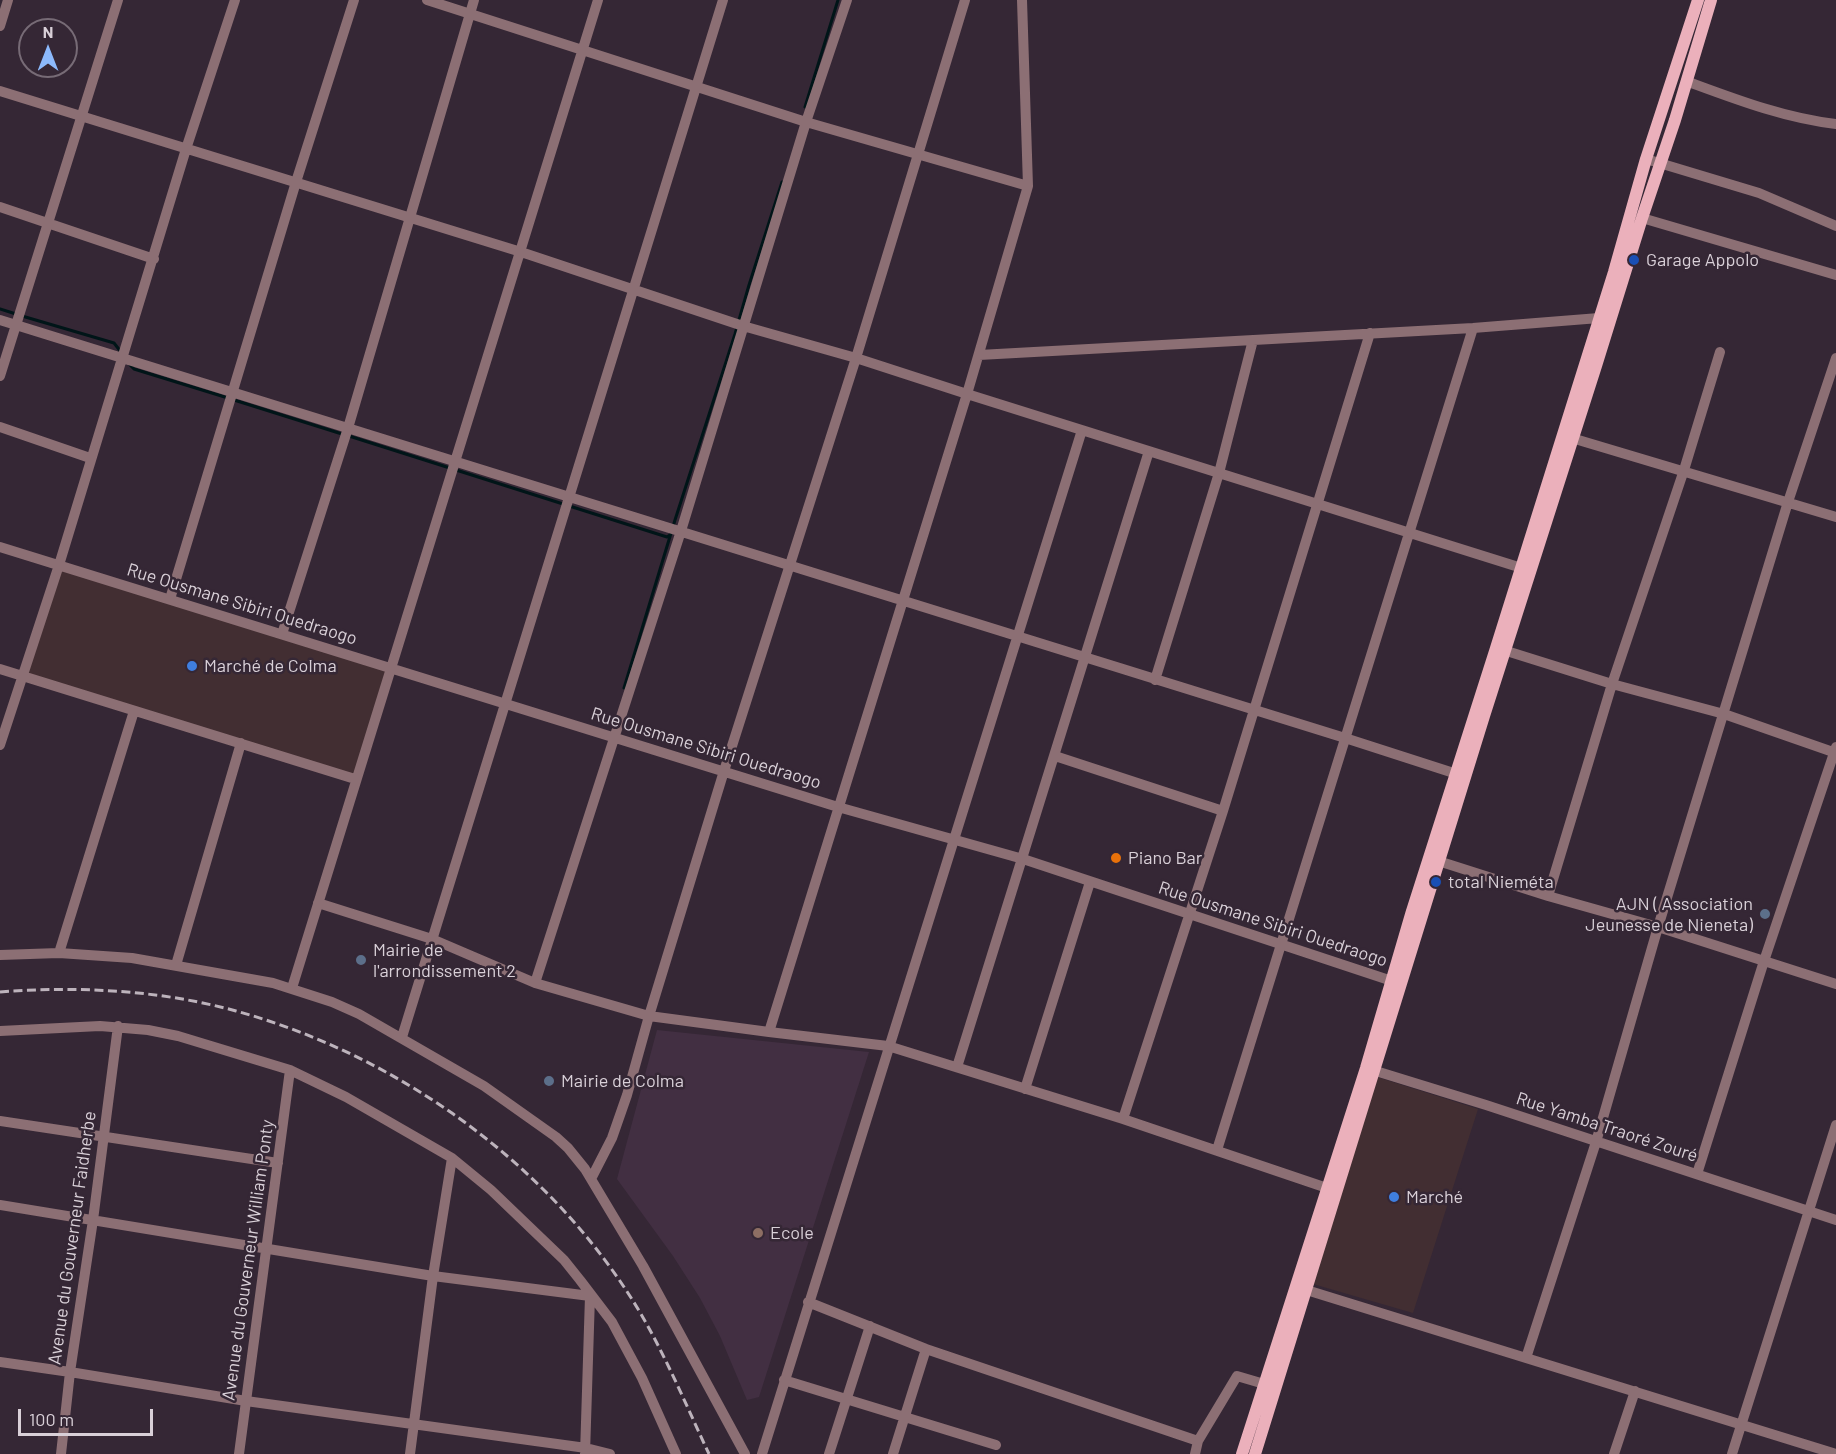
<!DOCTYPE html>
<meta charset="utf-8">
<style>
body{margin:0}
#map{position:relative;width:1836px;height:1454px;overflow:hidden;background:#352735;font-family:Barlow,sans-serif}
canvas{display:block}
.north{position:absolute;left:18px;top:18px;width:60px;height:60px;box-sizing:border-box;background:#352735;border:2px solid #776b76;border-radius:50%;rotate:0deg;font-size:16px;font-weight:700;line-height:24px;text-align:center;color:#d9d0d8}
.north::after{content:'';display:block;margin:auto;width:21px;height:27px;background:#8cb9fc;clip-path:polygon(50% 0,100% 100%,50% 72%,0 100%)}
.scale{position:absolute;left:18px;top:1409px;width:135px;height:27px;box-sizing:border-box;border:3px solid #d9d0d8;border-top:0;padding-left:8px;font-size:18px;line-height:21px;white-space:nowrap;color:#d9d0d8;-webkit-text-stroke:4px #352735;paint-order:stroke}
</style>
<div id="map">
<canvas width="1836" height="1454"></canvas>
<div class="north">N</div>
<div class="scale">100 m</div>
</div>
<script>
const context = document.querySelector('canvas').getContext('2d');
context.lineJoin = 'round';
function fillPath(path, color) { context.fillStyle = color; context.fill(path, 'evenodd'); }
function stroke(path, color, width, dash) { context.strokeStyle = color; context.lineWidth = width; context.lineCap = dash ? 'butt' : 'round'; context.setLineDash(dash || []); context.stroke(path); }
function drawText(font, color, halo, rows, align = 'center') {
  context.font = font + ' Barlow,sans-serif'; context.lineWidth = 5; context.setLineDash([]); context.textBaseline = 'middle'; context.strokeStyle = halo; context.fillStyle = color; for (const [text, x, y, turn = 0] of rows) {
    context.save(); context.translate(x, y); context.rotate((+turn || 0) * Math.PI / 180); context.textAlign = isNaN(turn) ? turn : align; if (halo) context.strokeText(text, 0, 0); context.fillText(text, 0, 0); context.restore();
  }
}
fillPath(new Path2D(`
 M59,565l333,102 -37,112 -332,-102z
 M1377,1077l101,32 -65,204 -100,-29z`), '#422e32');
fillPath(new Path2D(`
 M657,1030l212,22 -110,345 -12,3 -27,-64 -20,-38 -27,-42 -56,-77z`), '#422f42');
stroke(new Path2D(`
 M805,107l33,-107
 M0,309l16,5
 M22,316l92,27 7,9
 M130,365l4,4 94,29
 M234,400l108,34
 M349,436l318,101 3,-2
 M624,688l51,-168 60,-186 14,-49 33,-103`), '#001518', 3);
stroke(new Path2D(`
 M427,0l379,122 222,64
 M0,26l8,-26
 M1686,81c49,18 98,37 150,43
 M0,91l521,161 222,74 113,32 111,36 561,176
 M1646,159l113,34 77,33
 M0,207l154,52
 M1642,218l194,57
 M0,320l1345,418 118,38
 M979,355l494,-27 126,-10 8,2
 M0,376l118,-376
 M0,427l90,31
 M1565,436l271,81
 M0,547l838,260 185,52 375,124
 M170,599l126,-417 58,-182
 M282,634l66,-206 126,-428
 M1497,648l115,36 112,30 112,39
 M0,669l355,110
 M1155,680l64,-207 34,-133
 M0,745l59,-180 127,-416 49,-149
 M1055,756l168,55
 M1432,859l116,37 110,31 178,57
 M1548,896l64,-212 72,-214 36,-118
 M318,903l114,36 103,44 114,33 120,16 119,14 235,73 204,69
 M59,953l75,-242
 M0,955l59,-2 73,5 141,25 59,19 27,12 125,72 72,51 12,11 17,21 58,97 102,188
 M176,965l65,-222
 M535,983l146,-452 125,-409 41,-122
 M292,988l306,-988
 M0,1031l100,-5 48,4 30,6 112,34 56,27 106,61 39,32 73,70 16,20 32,42 30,56 34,76
 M769,1032l198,-638 61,-208 -6,-186
 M402,1037l321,-1037
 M957,1067l192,-616
 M1366,1068l120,37 350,115
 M1025,1089l65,-207
 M1123,1119l100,-308 147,-478
 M0,1121l278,42
 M1217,1150l256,-822
 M1697,1174l67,-213 72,-214
 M591,1179l21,-41 15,-43 22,-79 75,-245 132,-413 109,-358
 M0,1205l433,71 157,20 -5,158
 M1300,1288l536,166
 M808,1302l118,47 272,92 39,-65 34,10
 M1526,1358l70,-216 62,-215 130,-425 48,-144
 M0,1362l70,10 176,29 340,47 24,6
 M784,1380l212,65
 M61,1454l9,-82 23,-152 25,-194
 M239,1454l51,-384
 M410,1454l23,-178 19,-118
 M762,1454l320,-1024
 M829,1454l41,-128
 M893,1454l33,-105
 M1195,1454l3,-13
 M1614,1454l21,-63
 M1732,1454l104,-329`), '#8c6f74', 10);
stroke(new Path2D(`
 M1242,1454l124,-386 46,-157 84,-263 118,-376 32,-113 52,-159
 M1255,1454l229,-738 112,-350 46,-148 33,-98 36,-120`), '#ebb0bb', 12);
stroke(new Path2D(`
 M0,992c79,-6 160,-2 236,19 164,45 318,156 405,303 26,45 46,93 68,140`), '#bdb3bc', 3, [9, 4.5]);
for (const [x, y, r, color] of [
 [1634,260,6,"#1a4fb4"],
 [192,666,6,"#3f7fe0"],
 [1116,858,6,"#e8710a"],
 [1436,882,6,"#1a4fb4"],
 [1765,914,6,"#5c6f8a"],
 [361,960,6,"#5c6f8a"],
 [549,1081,6,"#5c6f8a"],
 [1394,1197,6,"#3f7fe0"],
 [758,1233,6,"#8d6e63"]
]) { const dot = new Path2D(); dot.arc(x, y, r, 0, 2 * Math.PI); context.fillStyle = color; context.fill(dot); stroke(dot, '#352735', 2); }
drawText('18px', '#d9d0d8', '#352735', [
 ["Garage Appolo",1646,260],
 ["Marché de Colma",204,666],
 ["Piano Bar",1128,858],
 ["total Nieméta",1448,882],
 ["AJN ( Association",1753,904,"right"],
 ["Jeunesse de Nieneta)",1753,925,"right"],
 ["Mairie de",373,950],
 ["l'arrondissement 2",373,971],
 ["Mairie de Colma",561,1081],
 ["Marché",1406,1197],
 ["Ecole",770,1233]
], 'left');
drawText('18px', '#d9d0d8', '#352735', [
 ["Rue Ousmane Sibiri Ouedraogo",242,604,17],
 ["Rue Ousmane Sibiri Ouedraogo",706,748,17],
 ["Rue Ousmane Sibiri Ouedraogo",1273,924,18],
 ["Rue Yamba Traoré Zouré",1607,1127,18],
 ["Avenue du Gouverneur Faidherbe",72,1238,-82],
 ["Avenue du Gouverneur William Ponty",248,1260,-82]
]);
</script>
